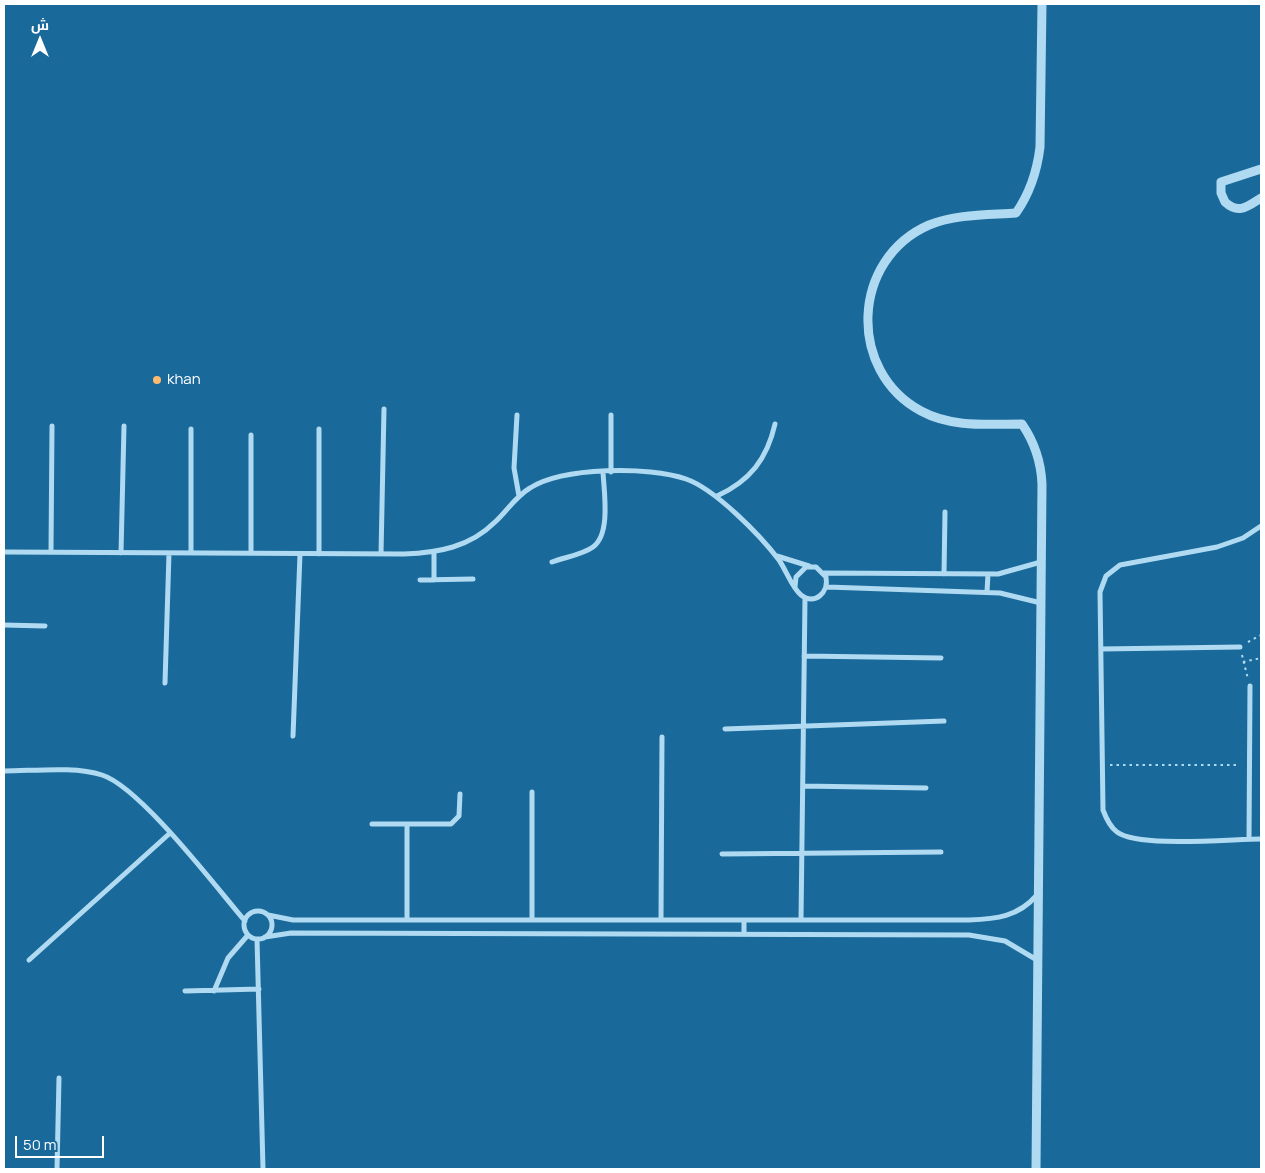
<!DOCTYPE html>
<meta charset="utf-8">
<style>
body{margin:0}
#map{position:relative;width:1265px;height:1173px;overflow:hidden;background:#196a9b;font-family:Manrope,Cairo,sans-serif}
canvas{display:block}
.frame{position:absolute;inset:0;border:5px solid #fff;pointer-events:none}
.north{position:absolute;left:15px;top:15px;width:50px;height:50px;-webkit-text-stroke:4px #196a9b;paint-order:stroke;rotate:0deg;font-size:14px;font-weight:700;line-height:20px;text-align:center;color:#fff}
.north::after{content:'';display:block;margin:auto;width:18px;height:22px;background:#fff;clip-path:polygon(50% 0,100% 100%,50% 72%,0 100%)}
.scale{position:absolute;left:15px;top:1136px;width:89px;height:22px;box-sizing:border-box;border:2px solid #fff;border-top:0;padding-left:6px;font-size:15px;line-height:18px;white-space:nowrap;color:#fff;-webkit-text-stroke:4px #196a9b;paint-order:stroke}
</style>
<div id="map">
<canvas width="1265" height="1173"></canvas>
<div class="frame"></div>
<div class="north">ش</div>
<div class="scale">50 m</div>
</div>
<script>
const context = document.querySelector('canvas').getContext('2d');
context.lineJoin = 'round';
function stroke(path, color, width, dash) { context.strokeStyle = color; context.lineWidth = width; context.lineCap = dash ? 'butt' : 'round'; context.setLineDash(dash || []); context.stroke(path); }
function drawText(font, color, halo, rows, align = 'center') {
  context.font = font + ' Manrope,sans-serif'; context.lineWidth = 4.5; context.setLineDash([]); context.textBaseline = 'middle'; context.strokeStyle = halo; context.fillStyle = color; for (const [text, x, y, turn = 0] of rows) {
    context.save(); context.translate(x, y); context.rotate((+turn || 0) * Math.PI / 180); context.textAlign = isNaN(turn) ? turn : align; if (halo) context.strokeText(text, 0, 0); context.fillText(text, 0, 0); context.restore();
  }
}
stroke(new Path2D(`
 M1248,642l13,-7
 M1242,655l6,24
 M1243,662l18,-4
 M1110,765h130`), '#b0daf1', 2, [2.5, 4]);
stroke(new Path2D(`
 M517,415l-3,53 5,28
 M191,429v124
 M319,429v125
 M251,435v118
 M611,472v-57
 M717,496c33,-15 50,-37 58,-72
 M1261,526l-18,12 -26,9 -97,18 -14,11 -6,16 3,218c3,8 7,17 14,22 21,16 114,7 144,7
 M4,552l400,2c34,-1 66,-7 91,-32 12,-11 20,-25 35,-34 33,-21 119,-22 156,-9 29,10 74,56 93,81 7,10 13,28 22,35 14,11 28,-3 25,-18l-10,-10h-10l-10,10 -1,10
 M51,552l1,-126
 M434,552v28
 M121,553l3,-127
 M381,554l3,-145
 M777,556l32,10
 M552,562c13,-5 30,-7 41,-15 18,-13 11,-55 10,-75
 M824,573l174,1 43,-12
 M944,574l1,-62
 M420,580l53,-1
 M827,587l173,6 41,10
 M987,592l1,-18
 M4,625l41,1
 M1101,649l139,-2
 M804,656l137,2
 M165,683l4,-130
 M725,729l219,-8
 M293,736l7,-182
 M4,771c29,0 71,-5 98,4 38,12 114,112 143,146
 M803,786l123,2
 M372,824h79l8,-8 1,-22
 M1249,839l1,-153
 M722,854l219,-2
 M244 925a14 14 0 1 1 28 0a14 14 0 1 1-28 0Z
 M268,915l25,5h676c27,-1 49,-3 68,-25
 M407,919v-95
 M532,920v-128
 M661,920l1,-183
 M801,920l4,-322
 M744,934v-14
 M265,937l26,-4 678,2 36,6 32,19
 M257,939l6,230
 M29,960l140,-126
 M185,991l74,-2
 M214,991l14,-33 20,-23
 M57,1169l2,-91`), '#b0daf1', 5);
stroke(new Path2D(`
 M1261,169l-40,13v11l4,9c14,13 23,4 36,-4
 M1036,1169l6,-685c-1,-23 -7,-41 -20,-60 -33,0 -70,4 -101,-13 -74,-40 -70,-152 8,-186 27,-11 59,-10 87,-12 14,-20 21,-41 24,-66l2,-143`), '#b0daf1', 9);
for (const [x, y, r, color] of [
 [157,380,5,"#ffbb70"]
]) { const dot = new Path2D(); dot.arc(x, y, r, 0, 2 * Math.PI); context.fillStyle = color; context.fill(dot); stroke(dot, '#196a9b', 2); }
drawText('15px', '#fff', '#196a9b', [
 ["khan",167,380]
], 'left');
</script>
